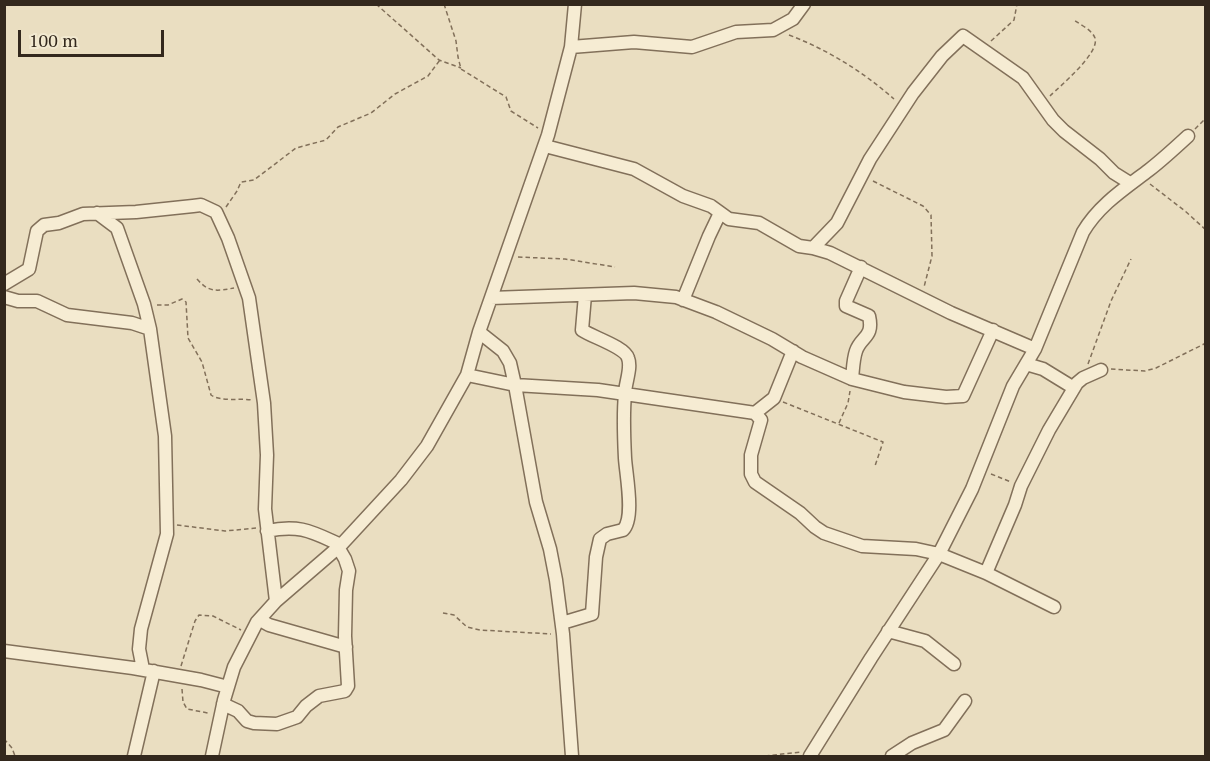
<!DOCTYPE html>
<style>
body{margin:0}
#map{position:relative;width:1210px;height:761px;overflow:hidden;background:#eadec1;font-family:"PT Serif",serif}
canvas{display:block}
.frame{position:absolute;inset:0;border:6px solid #33281d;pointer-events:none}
.scale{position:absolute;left:18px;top:30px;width:146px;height:27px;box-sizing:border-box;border:3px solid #33281d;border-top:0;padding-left:8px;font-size:18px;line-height:21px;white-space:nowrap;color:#33281d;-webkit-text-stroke:4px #f2e9d0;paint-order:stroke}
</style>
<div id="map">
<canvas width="1210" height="761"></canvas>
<div class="frame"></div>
<div class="scale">100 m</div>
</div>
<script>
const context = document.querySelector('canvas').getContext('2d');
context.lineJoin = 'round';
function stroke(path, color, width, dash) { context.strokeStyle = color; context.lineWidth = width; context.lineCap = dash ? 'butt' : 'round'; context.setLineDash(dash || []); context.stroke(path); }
const minor = new Path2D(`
 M571,47l63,-5 58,5 44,-15 37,-2 20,-11 11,-15
 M545,146l89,23 49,27 28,10 18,13 30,4 40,23 14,2 17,5 121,60 84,36
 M97,213l20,15 27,76 6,25 15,107 2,98 -26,95 -2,20 4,20
 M813,248l24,-25 33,-64 43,-66 29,-37 21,-20 60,42 30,42 11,11 36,28 14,14 16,10
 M4,284l25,-15 8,-38 7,-6 15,-2 24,-9 53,-2 57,-6 8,-1 15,7 12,26 21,60 15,105 3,52 -2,54 11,92
 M4,297l14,4h19l30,14 65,8 18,6
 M491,298l143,-5 42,4 40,15 56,27 30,18 50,22 52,13 42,5 17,-1 30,-66
 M683,300l26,-64 11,-23
 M479,332l24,19 7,12 5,22 21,117 14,47 6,31 7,54 9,122
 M1026,364l17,5 31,19
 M467,375l48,10 83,5 157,23 6,7 -10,35v19l4,8 45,31 15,14 9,6 38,13 54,3 23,5 47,19 68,34
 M852,379c1,-9 1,-19 4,-28 5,-15 18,-13 13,-35l-23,-10v-5l15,-34
 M755,413l19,-15 19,-47
 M267,531c33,-7 45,1 74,14
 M986,573l29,-68 6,-19 28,-56 28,-47 6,-5 18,-8
 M260,620l9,5 77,22
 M562,623l30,-9 4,-57 4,-18 7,-5 16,-4c12,-12 3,-55 2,-72 -1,-20 -2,-43 0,-64 0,-11 7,-26 3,-36 -3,-11 -36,-21 -46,-28l3,-35
 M888,631l37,10 29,23
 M4,651l129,17 68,12 27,7
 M223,704l15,7 9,10 7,2 23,1 20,-7 9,-11 13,-10 26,-5 3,-5 -3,-50 1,-46 3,-19 -4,-12 -7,-12
 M134,756l20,-85
 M212,756l12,-56 10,-33 23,-45 19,-21 65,-56 60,-65 26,-34 40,-71 12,-43 69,-197 23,-88 4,-43
 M810,756l61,-98 68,-104 33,-65 41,-103 22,-37 48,-117c16,-27 41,-43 66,-62 13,-10 26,-22 39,-34
 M892,756l20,-13 32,-13 21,-29`);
stroke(minor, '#82705a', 15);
stroke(new Path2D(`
 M376,4l63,56 22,8
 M444,4l12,37 2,16 3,12 45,28 5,14 27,17
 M789,35c39,15 73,36 105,64
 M991,41l23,-21 3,-16
 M1050,96c10,-10 50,-43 45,-58 -3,-8 -14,-13 -21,-18
 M1195,129l11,-11
 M873,181l50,25 8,9 1,41 -8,31
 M1150,184l35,27 21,19
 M226,207l11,-16 4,-9 13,-2 42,-32 30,-8 12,-13 33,-14 24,-19 33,-18 12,-16
 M518,257l47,2 50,8
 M197,279c12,14 20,12 37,9
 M157,305h11l14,-6 4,3 2,36 14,24 9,33c10,7 28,3 41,5
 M1088,364l23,-63 20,-42
 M1111,369l34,2 11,-3 50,-25
 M783,402l100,40 -8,24
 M839,423l9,-20 2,-12
 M991,474l20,8
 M177,525l48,6 31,-3
 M443,613l11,2 13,12 13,3 71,4
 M181,666l14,-45 4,-6 14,1 28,14
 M182,689l1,13 4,7 21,4
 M4,739l8,9 3,8
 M765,756l36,-4`), '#82705a', 1.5, [4.5, 3]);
stroke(minor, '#f6ecd3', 12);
</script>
